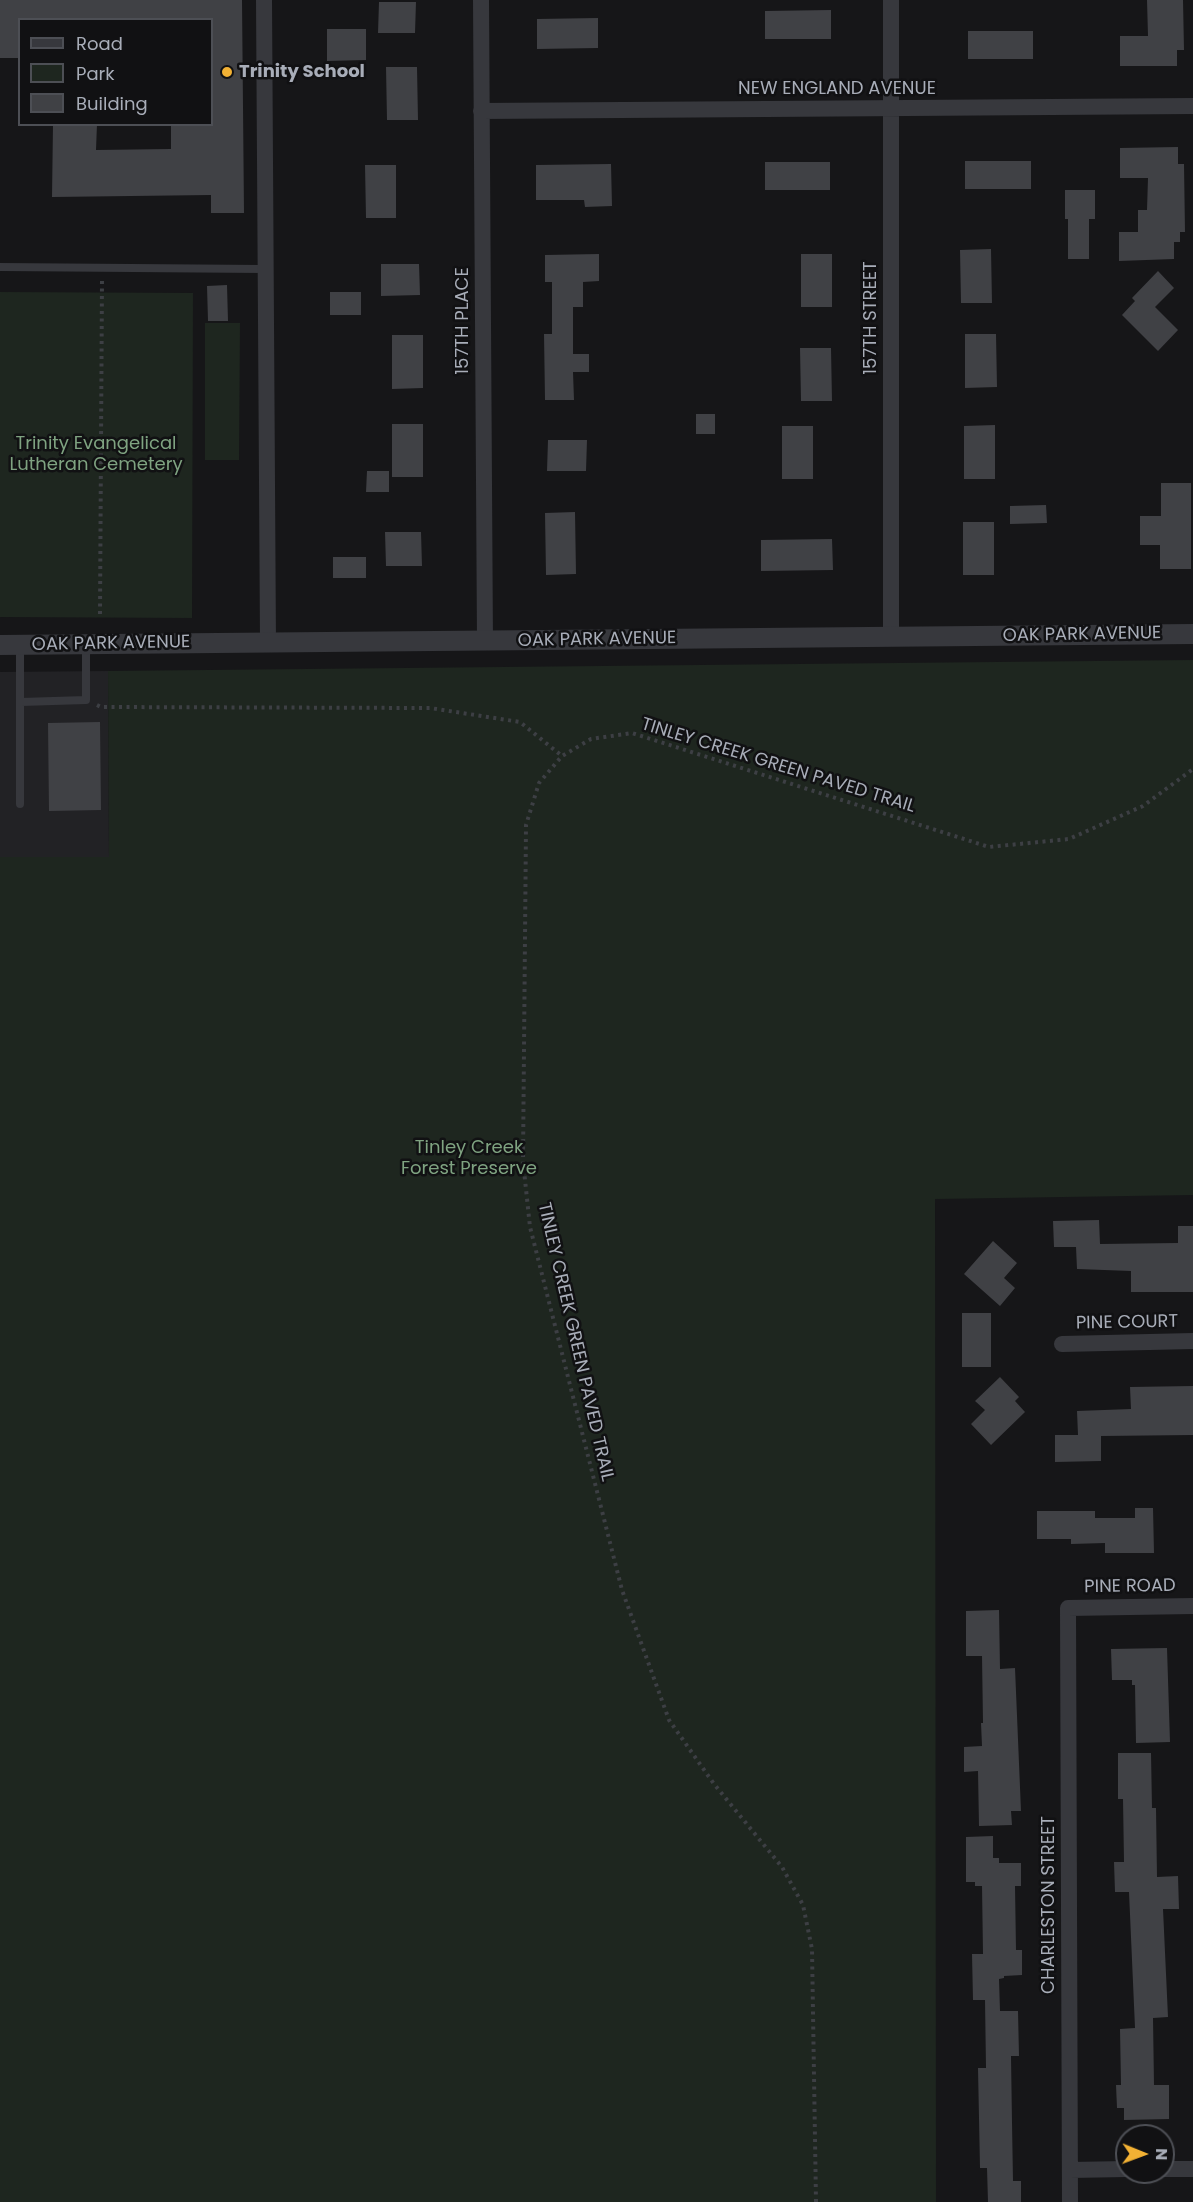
<!DOCTYPE html>
<style>
body{margin:0}
#map{position:relative;width:1193px;height:2202px;overflow:hidden;background:#161618;font-family:Poppins,sans-serif}
canvas{display:block}
.legend{position:absolute;left:18px;top:18px;width:195px;height:108px;box-sizing:border-box;background:#111113;border:2px solid #4d4f55;margin:0;padding:8px 10px;list-style:none;font-size:18px;color:#a8adb8}
.legend li{display:flex;align-items:center;gap:12px;height:30px}
.legend b{width:30px;border:2px solid #4d4f55}
.north{position:absolute;left:1115px;top:2124px;width:60px;height:60px;box-sizing:border-box;background:#111113;border:2px solid #4d4f55;border-radius:50%;rotate:91deg;font-size:16px;font-weight:700;line-height:24px;text-align:center;color:#a8adb8}
.north::after{content:'';display:block;margin:auto;width:21px;height:27px;background:#f2b134;clip-path:polygon(50% 0,100% 100%,50% 72%,0 100%)}
</style>
<div id="map">
<canvas width="1193" height="2202"></canvas>
<ul class="legend">
<li><b style="height:8px;background:#37383d"></b>Road</li>
<li><b style="height:16px;background:#1e261f"></b>Park</li>
<li><b style="height:16px;background:#404145"></b>Building</li>
</ul>
<div class="north">N</div>
</div>
<script>
const context = document.querySelector('canvas').getContext('2d');
context.lineJoin = 'round';
function fillPath(path, color) { context.fillStyle = color; context.fill(path, 'evenodd'); }
function stroke(path, color, width, dash) { context.strokeStyle = color; context.lineWidth = width; context.lineCap = dash ? 'butt' : 'round'; context.setLineDash(dash || []); context.stroke(path); }
function drawText(font, color, halo, rows, align = 'center') {
  context.font = font + ' Poppins,sans-serif'; context.lineWidth = 5; context.setLineDash([]); context.textBaseline = 'middle'; context.strokeStyle = halo; context.fillStyle = color; for (const [text, x, y, turn = 0] of rows) {
    context.save(); context.translate(x, y); context.rotate((+turn || 0) * Math.PI / 180); context.textAlign = isNaN(turn) ? turn : align; if (halo) context.strokeText(text, 0, 0); context.fillText(text, 0, 0); context.restore();
  }
}
fillPath(new Path2D(`
 M108,671l1,187 -109,-1v-185z`), '#222225');
fillPath(new Path2D(`
 M0,292l193,1 -1,325 -192,-1z
 M205,323h35l-1,137h-34z
 M1193,660v535l-258,4 1,1003h-936v-1345h109l-1,-186z`), '#1e261f');
fillPath(new Path2D(`
 M0,0h242l2,213h-33v-18l-159,2 1,-73h44l-1,26 75,-1v-25h41v-104h-192v38h-20z
 M1147,0h36l1,50h-7v16h-57v-30h28z
 M379,2h37l-1,31h-37z
 M831,10v29h-66v-28z
 M598,18v30l-61,1v-30z
 M327,29h39v31l-39,1z
 M968,31h65v28h-65z
 M386,67h31l1,53h-31z
 M1178,147v17h6l1,68h-5v10h-6v17l-55,2v-29h19v-22h9l1,-32h-28v-30z
 M965,161h66v28h-66z
 M765,162h65v28h-65z
 M611,164l1,42 -27,1 -1,-7h-48v-35z
 M365,165h31v53h-30z
 M1065,190h30v29h-6v40h-21v-40h-3z
 M991,249l1,54h-31l-1,-53z
 M599,254v27l-16,1v25h-10v47h16v18h-16l1,28h-29l-1,-66h8v-52h-7v-27z
 M801,254h31v53h-31z
 M381,264h38l1,31 -39,1z
 M1158,271l16,17 -19,19 23,23 -20,21 -36,-36 13,-14 -3,-3z
 M227,285l1,36h-20l-1,-35z
 M330,292h31v23h-31z
 M965,334h31l1,53 -32,1z
 M392,335h31v53l-31,1z
 M800,348h31l1,53h-31z
 M696,414h19v20h-19z
 M392,424h31v53h-31z
 M995,425v54h-31v-53z
 M782,426h31v53h-31z
 M548,440h39l-1,31h-39z
 M367,471h22v21h-23z
 M1161,483h30v86h-31v-24h-20v-29h21z
 M1046,505l1,18 -37,1v-18z
 M575,512l1,62 -30,1 -1,-62z
 M963,522h31v53h-31z
 M385,532h36l1,34h-36z
 M832,539l1,31 -72,1v-31z
 M333,557h33v21h-33z
 M100,722l1,88 -52,1 -1,-88z
 M1099,1220l1,24 78,-1v-17h15v66h-62v-21l-54,-2 -1,-22h-22l-1,-26z
 M993,1241l24,22 -13,15 11,10 -15,18 -36,-32z
 M962,1313h29v54h-29z
 M1000,1377l19,20 -4,4 10,11 -34,33 -20,-21 14,-14 -10,-9z
 M1193,1386v49l-92,1v25l-46,1v-27h23l-1,-24 54,-2 -1,-22z
 M1135,1508h18l1,45h-49v-10l-34,1v-5h-34v-28h58v7h40z
 M999,1610l1,59 15,-1 6,143h-10l1,14 -33,1 -1,-55 -14,1v-25l18,-1 -1,-23h2l-1,-67h-16v-45z
 M1167,1648l3,94 -34,1 -1,-58h-3v-5h-20l-1,-31z
 M1118,1753h33l1,55h4l1,69 21,-1 1,33h-16l5,108 -15,1 1,67h15v34l-45,1v-12h-7l-1,-23h5l-1,-56 15,-1 -6,-136h-14l-1,-30h10l-1,-63h-5z
 M993,1836v22h6v5h22v23h-6l1,64h6v25l-18,1v2l-5,1 1,32h18l1,45h-8l1,66 1,59h8v21h-33l-1,-34h-7l-2,-100h8l-1,-68h-12l-1,-46h11l-1,-68h-7v-4h-9v-45z`), '#404145');
stroke(new Path2D(`
 M100,614l2,-334
 M97,705l4,2 329,1 90,14 42,34
 M816,2202l-4,-253 -9,-44 -21,-38 -68,-83 -45,-64 -47,-130 -92,-363 -7,-66 3,-336 13,-42 23,-27 29,-17 41,-6 357,114 80,-8 74,-33 50,-37`), '#3d3f44', 4, [3, 4.5]);
stroke(new Path2D(`
 M0,267l264,2
 M21,702l65,-2v-56
 M20,804v-159`), '#37383d', 8);
stroke(new Path2D(`
 M264,0l4,642
 M481,0l4,642
 M891,0v637
 M481,111l712,-5
 M1062,1344l131,-3
 M1163,2169h30
 M1070,2170l57,-1
 M1070,2202l-2,-594 125,-2`), '#37383d', 16);
stroke(new Path2D(`
 M0,645l1193,-11`), '#37383d', 20);
for (const [x, y, r, color] of [
 [227,72,6,"#f2b134"]
]) { const dot = new Path2D(); dot.arc(x, y, r, 0, 2 * Math.PI); context.fillStyle = color; context.fill(dot); stroke(dot, '#111113', 2); }
drawText('bold 18px', '#a8adb8', '#111113', [
 ["Trinity School",239,72]
], 'left');
drawText('18px', '#a8adb8', '#111113', [
 ["NEW ENGLAND AVENUE",837,89],
 ["157TH STREET",871,318,-90],
 ["157TH PLACE",463,321,-90],
 ["OAK PARK AVENUE",1082,635,-1],
 ["OAK PARK AVENUE",597,640,-1],
 ["OAK PARK AVENUE",111,644,-1],
 ["TINLEY CREEK GREEN PAVED TRAIL",778,766,17],
 ["PINE COURT",1127,1323,-1],
 ["TINLEY CREEK GREEN PAVED TRAIL",575,1342,77],
 ["PINE ROAD",1130,1587,-1],
 ["CHARLESTON STREET",1049,1905,-90]
]);
drawText('18px', '#7fa381', '#111113', [
 ["Trinity Evangelical",96,444],
 ["Lutheran Cemetery",96,465],
 ["Tinley Creek",469,1148],
 ["Forest Preserve",469,1169]
]);
</script>
